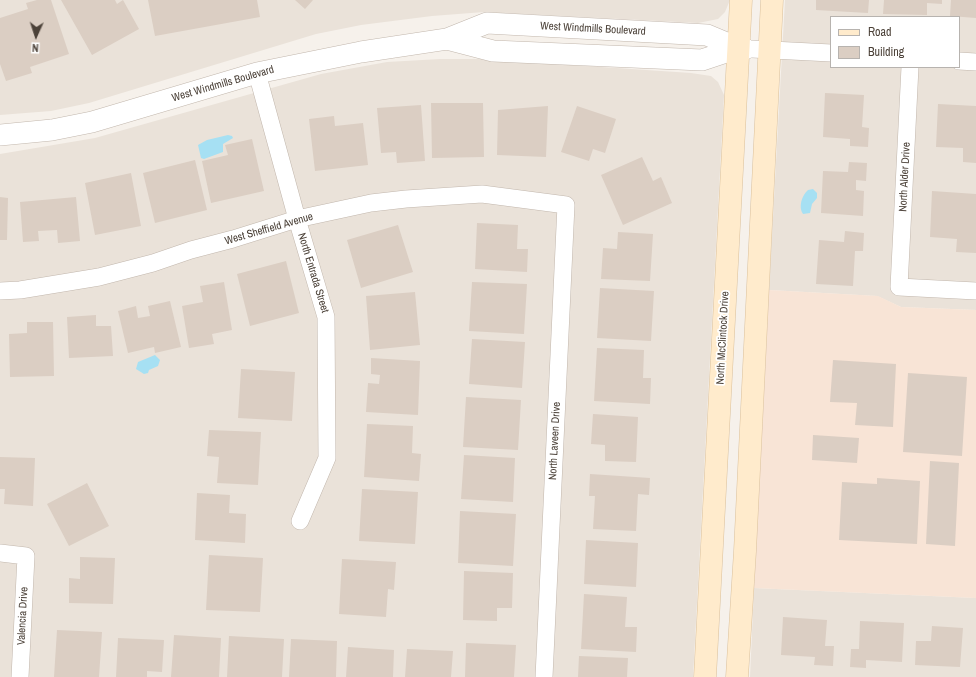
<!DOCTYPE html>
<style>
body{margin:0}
#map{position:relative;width:976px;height:677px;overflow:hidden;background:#f6f1eb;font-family:"Archivo Narrow",sans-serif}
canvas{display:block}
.legend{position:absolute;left:830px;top:16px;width:130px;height:52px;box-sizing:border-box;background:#fff;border:1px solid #b7b3af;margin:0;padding:5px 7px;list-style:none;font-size:12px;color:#4b4138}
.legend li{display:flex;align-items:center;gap:8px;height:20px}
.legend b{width:20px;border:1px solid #b7b3af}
.north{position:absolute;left:16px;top:16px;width:40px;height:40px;-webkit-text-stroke:3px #fff;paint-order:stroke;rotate:183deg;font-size:11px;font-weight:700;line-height:16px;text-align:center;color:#4b4138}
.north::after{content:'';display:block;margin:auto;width:14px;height:18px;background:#4b4138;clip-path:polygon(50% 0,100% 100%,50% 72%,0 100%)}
</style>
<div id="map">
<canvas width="976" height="677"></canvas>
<ul class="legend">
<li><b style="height:5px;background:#ffebcc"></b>Road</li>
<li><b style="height:11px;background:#dbcec3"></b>Building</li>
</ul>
<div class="north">N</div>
</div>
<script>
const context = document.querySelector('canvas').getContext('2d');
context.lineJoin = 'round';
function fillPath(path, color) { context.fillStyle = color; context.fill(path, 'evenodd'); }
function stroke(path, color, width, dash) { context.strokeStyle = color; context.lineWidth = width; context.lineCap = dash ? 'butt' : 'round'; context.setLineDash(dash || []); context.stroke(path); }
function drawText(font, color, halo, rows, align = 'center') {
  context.font = font + ' "Archivo Narrow",sans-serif'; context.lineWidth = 3.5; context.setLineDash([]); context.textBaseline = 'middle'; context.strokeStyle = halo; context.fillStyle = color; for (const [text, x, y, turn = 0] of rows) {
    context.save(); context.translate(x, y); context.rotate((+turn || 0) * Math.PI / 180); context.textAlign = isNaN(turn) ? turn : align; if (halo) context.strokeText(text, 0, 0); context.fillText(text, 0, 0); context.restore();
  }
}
fillPath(new Path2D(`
 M0,0h730l-5,12 -7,7 -20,4 -214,-11 -52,4 -71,9 -45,9 -227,69 -38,8 -51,4z
 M785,0h191v310l-75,-3 -24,-11 -108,-6zM831,17h128v50h-128z
 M440,59h41l210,14 20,3 7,6 6,13 -31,582h-693v-523l95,-16 226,-64 66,-12z
 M754,588l222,10v79h-226z`), '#eae2d9');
fillPath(new Path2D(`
 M769,290l109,6 23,11 75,3v288l-222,-10z`), '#f8e4d6');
fillPath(new Path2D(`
 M228,135l4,1 1,2 -10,6v8l-19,7 -3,-1 -3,-13 9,-5z
 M813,189l4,4v5l-5,6 -2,9 -7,1c-5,-7 -1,-19 5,-24z
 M155,355l5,5 -2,6 -9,4 -1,3 -4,1 -8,-5 2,-7z`), '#a6e0f3');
fillPath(new Path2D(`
 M37,0h14l18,54 -39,13 2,6 -26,8 -6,-17v-46l28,-9 -2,-6z
 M61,0h54l2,4 6,-4 16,29 -47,26z
 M148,0h109l3,17 -105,19z
 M295,0h18l-8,9z
 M816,0h53l-1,13 -52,-3z
 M884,0h58v4l-15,-1v12l-44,-1z
 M951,0h25v18l-26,-2z
 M825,93l39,2 -2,32 7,1 -1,19 -18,-1v-7l-27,-2z
 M431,103h52l1,54 -52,1z
 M938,104l38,2v57l-13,-1v-14l-27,-1z
 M421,105l4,56 -28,2 -1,-11 -15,1 -4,-45z
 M548,106l-2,51 -49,-2 1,-45z
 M577,106l39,13 -11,34 -12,-4 -4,12 -28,-9z
 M334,116l1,10 28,-3 5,42 -53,6 -6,-52z
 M252,139l12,52 -53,12 -9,-42 26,-6 -3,-10z
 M642,157l11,24 8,-4 11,26 -49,22 -22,-50z
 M195,160l12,50 -52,13 -12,-50z
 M849,162l18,1 -1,18 -10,-1v10l8,1 -1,25 -42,-3 2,-42 25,1z
 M131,173l10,53 -46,9 -10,-52z
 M932,191l44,3v59l-20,-1 1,-13 -27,-2z
 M0,197l8,1 -1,42h-7z
 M76,197l4,44 -22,2 -1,-13 -19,1 1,10 -16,1 -3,-40z
 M477,223l41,2 -1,24h11l-1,23 -52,-3z
 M398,225l15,47 -52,16 -14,-48z
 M845,231l19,2 -1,18h-8l-2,35 -37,-2 3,-44 25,2z
 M618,232l35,2 -3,47 -49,-2 2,-31 14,1z
 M286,261l13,52 -49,13 -13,-52z
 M224,282l8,48 -20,4 2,10 -25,4 -7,-42 21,-4 -3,-16z
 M472,282l55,2 -3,50 -55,-3z
 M600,288l54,3 -3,50 -54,-3z
 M415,292l5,53 -50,5 -4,-54z
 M170,301l11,46 -26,6 -1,-6 -26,6 -10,-42 18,-5 2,12 12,-2 -2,-10z
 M96,315v11h15l2,30 -44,2 -2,-41z
 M27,322h26l1,54 -44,1 -1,-43 18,-1z
 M472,339l53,3 -3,46 -53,-4z
 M597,348l47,2 -1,28h8l-1,26 -56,-3z
 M371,358l49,3 -2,54 -52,-3 2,-29 11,1 1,-9 -9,-1z
 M833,360l63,4 -3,63 -38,-2 2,-22 -27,-1z
 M241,369l54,3 -3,49 -54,-3z
 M908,373l59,4 -5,79 -59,-4z
 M466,397l55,3 -3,50 -55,-3z
 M593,414l45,3 -2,45 -31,-1v-16l-14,-1z
 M367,424l46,2 -1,27 9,1 -2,27 -55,-4z
 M209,430l52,2 -3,53 -41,-2 2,-26 -12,-1z
 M813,435l46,3 -2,25 -45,-3z
 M464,455l51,3 -2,44 -52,-3z
 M0,457l35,1 -2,48 -29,-2 1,-15h-5z
 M930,461l29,2 -4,83 -29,-2z
 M590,474l60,4 -1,17 -11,-1 -2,37 -43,-2 2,-33h-6z
 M877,478l43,3 -3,63 -78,-4 3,-58 35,2z
 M87,483l22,43 -40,20 -22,-42z
 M362,489l56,3 -3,52 -56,-3z
 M197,493l33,2 -1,18 17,1 -1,29 -50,-3z
 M460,511l56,3 -3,52 -55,-3z
 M586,540l52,3 -2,44 -52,-3z
 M209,555l54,3 -3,54 -54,-2z
 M80,557l35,1 -2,46 -44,-1v-25l11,1z
 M342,559l54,3 -2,28 -6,-1 -2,28 -47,-3z
 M464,571l49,2 -1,35h-15v13l-34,-1z
 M584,594l43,3 -2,30h12l-1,25 -55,-3z
 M783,617l44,3 -2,26h9l-1,20 -19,-1 1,-8 -34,-2z
 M860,621l44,2 -2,39 -36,-2v8l-16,-1 1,-18h8z
 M932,626l31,2 -3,39 -45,-2 1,-24h15z
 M57,630l45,2 -3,45h-45z
 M174,635l47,3 -2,39h-48z
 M229,636l55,3 -2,38h-55z
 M118,638l46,2 -2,32 -15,-1v6h-31z
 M291,639l46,2 -1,36h-47z
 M466,643l50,2 -2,32h-49z
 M348,647l46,3 -1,27h-47z
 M407,649l46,2 -2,26h-46z
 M579,656l49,2 -1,19h-49z`), '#dbcec3');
const minor = new Path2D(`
 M752,49l79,4
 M959,61l17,1
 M910,67l-11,220 77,4
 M257,73l40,146 29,98 1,141 -27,63
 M0,291l20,-1 79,-13 54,-14 38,-13 42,-11 64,-20 74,-16 35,-4 76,-5 84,11 -22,472
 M0,553l26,3 -6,121`);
const tertiary = new Path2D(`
 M447,39l46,12 209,9 36,-12 7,1
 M0,135l52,-5 40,-8 165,-49 104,-21 86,-13 40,-16 220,12 31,13`);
const secondary = new Path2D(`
 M705,677l36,-677
 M737,677l8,-126 27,-551`);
stroke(minor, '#c2b7ad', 18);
stroke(tertiary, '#c2b7ad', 22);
stroke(secondary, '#dac09c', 23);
stroke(minor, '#fff', 17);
stroke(tertiary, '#fff', 21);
stroke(secondary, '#ffebcc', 22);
drawText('11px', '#4b4138', '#fff', [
 ["West Windmills Boulevard",593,29,3],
 ["West Windmills Boulevard",223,84,-16],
 ["North Alder Drive",905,177,-87],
 ["West Sheffield Avenue",269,229,-16],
 ["North Entrada Street",313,273,73],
 ["North McClintock Drive",723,338,-87],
 ["North Laveen Drive",555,441,-87],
 ["Valencia Drive",23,616,-87]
]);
</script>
